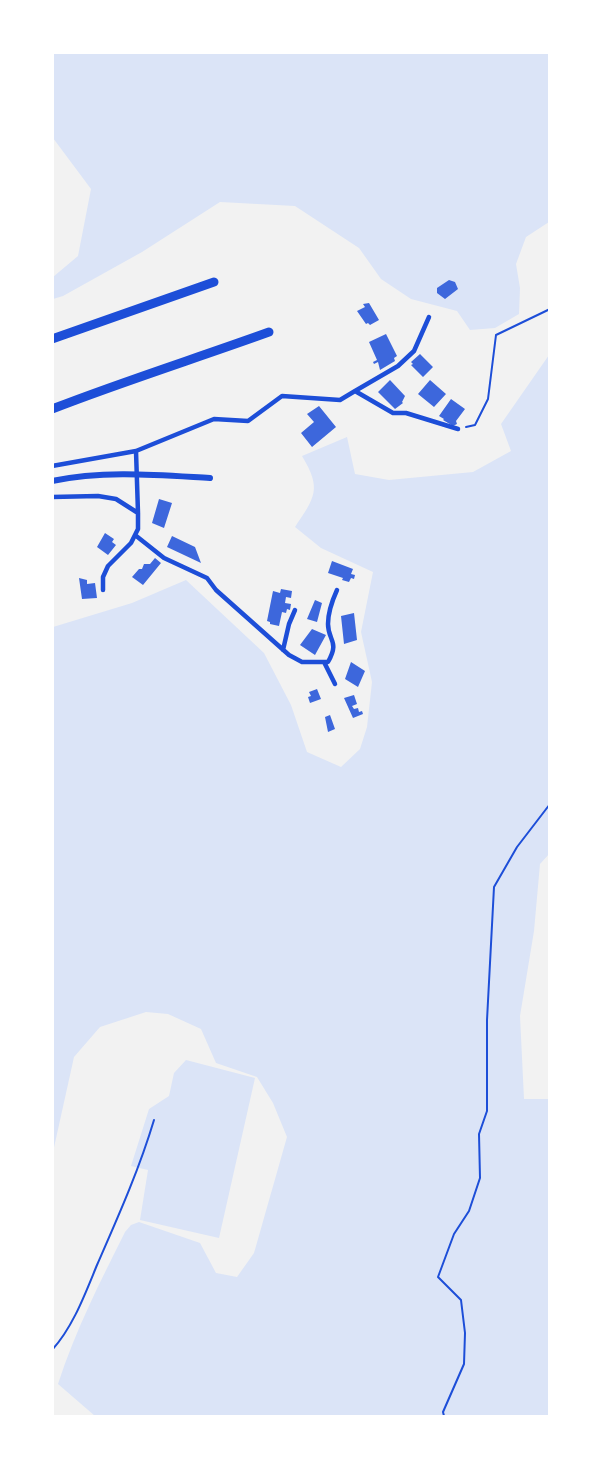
<!DOCTYPE html>
<style>
body{margin:0}
#map{position:relative;width:602px;height:1469px;overflow:hidden;background:#f2f2f2;font-family:"Exo 2",sans-serif}
canvas{display:block}
.frame{position:absolute;inset:0;border:54px solid #fff;pointer-events:none}
</style>
<div id="map">
<canvas width="602" height="1469"></canvas>
<div class="frame"></div>
</div>
<script>
const context = document.querySelector('canvas').getContext('2d');
context.lineJoin = 'round';
function fillPath(path, color) { context.fillStyle = color; context.fill(path, 'evenodd'); }
function stroke(path, color, width, dash) { context.strokeStyle = color; context.lineWidth = width; context.lineCap = dash ? 'butt' : 'round'; context.setLineDash(dash || []); context.stroke(path); }
fillPath(new Path2D(`
 M52,53h497v169l-23,15 -10,27 4,24 -1,26 -24,14 -25,2 -13,-19 -46,-12 -30,-20 -22,-31 -64,-42 -75,-4 -78,50 -79,44 -10,3v-22l25,-21 13,-67 -38,-51z
 M549,355l1,498 -10,11 -6,67 -14,85 4,83h25v317h-454l-37,-32c17,-53 42,-102 67,-152l6,-7 8,-3 61,21 16,30 21,4 17,-24 33,-116 -14,-34 -16,-26 -41,-14 -15,-34 -33,-15 -22,-2 -46,15 -26,30 -21,95v-525l79,-24 54,-23 78,73 27,52 16,47 34,15 19,-18 7,-22 5,-45 -11,-50 12,-60 -52,-24 -26,-21c20,-30 27,-38 7,-71l45,-19 8,37 34,6 84,-8 38,-21 -10,-27z
 M186,1060l69,18 -36,160 -79,-18 8,-50 -17,-4 18,-57 20,-13 5,-23z`), '#dbe4f7');
fillPath(new Path2D(`
 M449,280l6,2 3,7 -13,10 -8,-6v-5z
 M369,303l10,17 -9,5 -2,-2 -2,1 -9,-13 8,-4 -2,-3z
 M386,334l11,22 -3,2 1,3 -15,9 -2,-8 -4,2 -1,-2 4,-2 -8,-18z
 M420,354l13,13 -10,10 -12,-12 2,-1 -2,-2z
 M390,380l15,16 -3,6 1,1 -8,6 -17,-17z
 M430,380l16,14 -12,13 -16,-13z
 M451,399l14,10 -9,12 1,3 -4,2 -10,-6 1,-1 -5,-3z
 M319,406l17,21 -24,20 -11,-14 13,-11 -7,-8z
 M159,499l13,4 -8,25 -12,-5z
 M105,533l9,6 -2,3 4,3 -8,10 -11,-8z
 M172,536l23,11 6,16 -34,-16z
 M155,558l6,5 -18,22 -11,-8 7,-8h3l2,-5h6z
 M332,561l21,8 -2,5 4,1 -1,4 -3,-1 -2,4 -7,-2 1,-2 -15,-5z
 M79,578l8,2v4l8,-1 2,15 -15,1z
 M281,589l11,2 -1,7 -5,-1 -1,6 6,1 -1,6 -3,-1 -1,4 -4,-1 -3,14 -9,-2v-2l-3,-1 6,-30 7,2z
 M315,600l7,3 -5,19 -10,-3z
 M354,613l3,27 -13,4 -3,-28z
 M312,629l14,6 -11,20 -15,-10z
 M351,662l14,9 -7,16 -13,-8z
 M317,689l4,10 -11,4 -2,-6 3,-1 -2,-4z
 M354,695l3,9 -5,2 2,3 4,-1 1,4 3,-1 1,3 -10,4 -9,-20z
 M330,715l5,14 -7,3 -3,-15z`), '#3d67dc');
stroke(new Path2D(`
 M466,427l9,-2 13,-26 8,-64 54,-26
 M444,1416l-1,-4 21,-48 1,-31 -4,-33 -23,-23 16,-43 15,-23 11,-33 -1,-44 8,-23v-91l7,-133 23,-40 33,-43`), '#1d4ed8', 2);
stroke(new Path2D(`
 M52,1350c21,-23 33,-56 45,-85 21,-48 42,-95 57,-145`), '#1d4ed8', 2);
stroke(new Path2D(`
 M355,391l43,-25 16,-15 15,-34
 M136,451l78,-32 34,2 34,-25 58,4 15,-9 38,22h13l52,16
 M52,466l84,-15 2,62 -22,-14 -18,-3 -46,1
 M135,535l29,23 43,20 9,12 73,65 13,7h26c12,-21 0,-21 0,-38 0,-13 4,-23 9,-34
 M103,590v-13l5,-11 23,-23 7,-14v-16
 M283,650l6,-26 6,-14
 M324,662l11,22`), '#1d4ed8', 4.5);
stroke(new Path2D(`
 M52,481c52,-11 106,-6 158,-3`), '#1d4ed8', 6);
stroke(new Path2D(`
 M52,339l162,-57
 M52,409c72,-28 145,-51 217,-77`), '#1d4ed8', 9);
</script>
